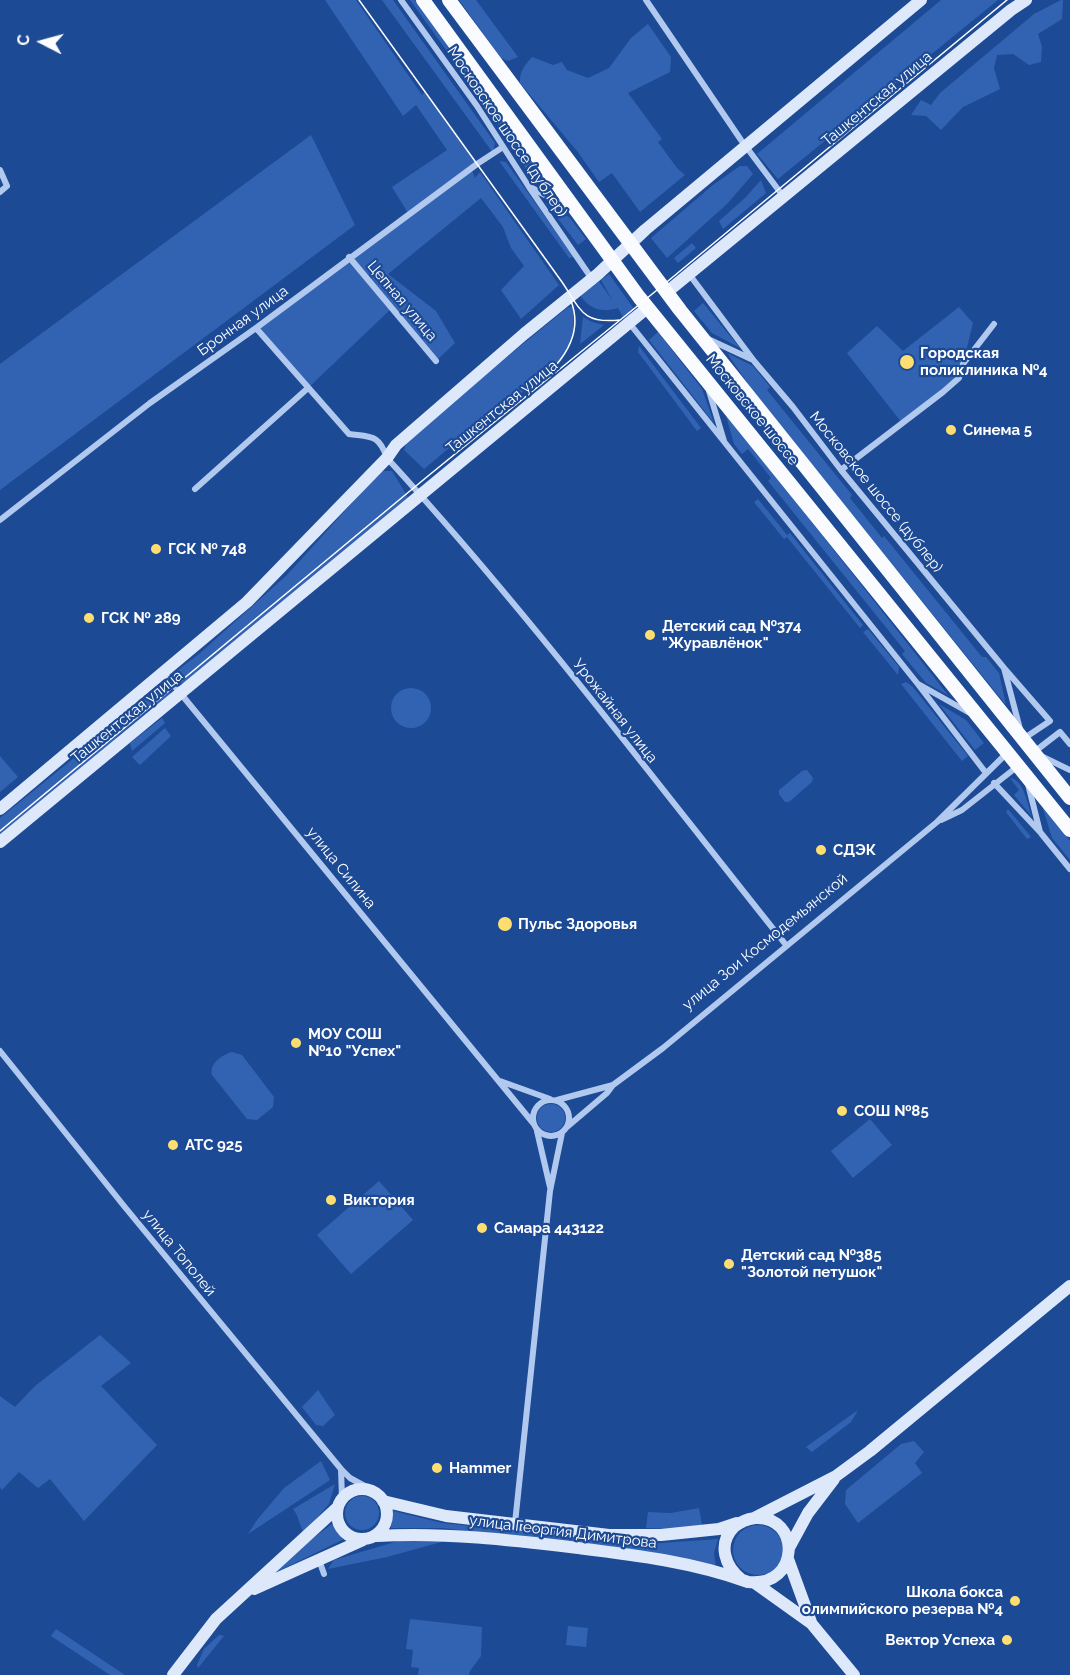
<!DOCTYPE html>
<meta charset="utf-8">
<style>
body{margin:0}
#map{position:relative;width:1070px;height:1675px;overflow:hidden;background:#1d4a95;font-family:Raleway,sans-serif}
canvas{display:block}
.north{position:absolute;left:12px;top:12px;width:60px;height:60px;-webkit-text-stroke:4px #1d4a95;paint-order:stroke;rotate:276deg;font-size:16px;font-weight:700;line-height:24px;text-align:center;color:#fff}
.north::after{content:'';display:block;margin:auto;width:21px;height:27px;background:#fff;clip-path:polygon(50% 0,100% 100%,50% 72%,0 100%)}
</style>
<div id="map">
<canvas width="1070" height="1675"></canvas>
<div class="north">С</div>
</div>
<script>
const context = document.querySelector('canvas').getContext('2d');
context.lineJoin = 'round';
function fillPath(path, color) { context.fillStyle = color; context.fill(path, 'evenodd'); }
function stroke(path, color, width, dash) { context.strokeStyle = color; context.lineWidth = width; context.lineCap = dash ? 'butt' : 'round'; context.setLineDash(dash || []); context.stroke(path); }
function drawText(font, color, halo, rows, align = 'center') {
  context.font = font + ' Raleway,sans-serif'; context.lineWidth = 4.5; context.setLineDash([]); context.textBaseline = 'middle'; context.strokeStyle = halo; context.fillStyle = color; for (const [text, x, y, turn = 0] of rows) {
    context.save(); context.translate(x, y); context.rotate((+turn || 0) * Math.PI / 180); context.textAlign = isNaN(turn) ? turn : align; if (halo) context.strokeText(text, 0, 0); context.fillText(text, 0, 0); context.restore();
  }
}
fillPath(new Path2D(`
 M325,0h31l66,95 3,-3 52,72 -6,4 4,10 5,-6 79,113 -38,34 -20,-29 23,-24 -13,-18 -8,-21 -22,-29 -93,76 48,37 19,32 -19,18 -44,-53 -84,80 -52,-60 152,-115 -16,-26 55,-37 -31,-45 -13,11z
 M382,0h11l102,143 -2,10z
 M410,0h5l120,163 19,30 -21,-13 -50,-79z
 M459,0h17l42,57 -10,4 -7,-3z
 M941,0h57l-220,179 -21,-25z
 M1061,0h2l-1,19 -24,15 4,13 -1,15 -12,3 -16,-11 -16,1 -3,13 6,21 -37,18 -22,23 -15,-14 -15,-1 10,-15 10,5 9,-12 94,-79z
 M648,24l23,33 -1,15 -42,21 34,46 -4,3 19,26 8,7 -45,37 -28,-39 -13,9 -22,-31 -57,-68c-1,-11 5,-18 12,-26l21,8 9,-3 5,8 21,8 21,-10 22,-30z
 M311,135l44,90 -355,265v-126z
 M499,161l7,1 68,95 -5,1z
 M740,166h7l6,8 -26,30 -60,54 -16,-20 62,-53z
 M761,180l5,13 -43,36 -4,-8 26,-23z
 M546,203l24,15 16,21 -8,6z
 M692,243l4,5 -18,15 -4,-5z
 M609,274l25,35 -9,12 -7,-13c-16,5 -29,1 -38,-13l18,-15 15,21 -12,-21z
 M703,303l37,45 -28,-15 -18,-22z
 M573,306c1,15 2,31 -6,45 -14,27 -44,39 -67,56 -26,20 -51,41 -76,62l-20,-19 2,-6 41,-38 120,-98z
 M959,307l14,16 -10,41 -11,20 -50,39 -55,-70 30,-27 26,25z
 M583,317l9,5 12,3 -24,19z
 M658,332l44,57 12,34 -65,-83z
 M639,346l62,82 -4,3 -59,-79z
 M727,353l26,13 17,21 -3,3 85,105 -2,3 32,40 2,-2 98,121h4l13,16 7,32 -251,-311z
 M725,412l223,283 -22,-12 -24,-29 3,-3 -137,-170 3,-3 -23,-29 -6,5 -8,-10z
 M381,471h11l17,28 -222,185 -6,-1 -4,-8 1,-5 21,-16 88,-79z
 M758,499l29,36 3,-2 73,92 -3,3 -73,-91 -3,2 -30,-37z
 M868,629l31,38 -1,8 -35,-43z
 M906,682l6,4 56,70 -6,5 -61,-77z
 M165,686l6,9 -17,14 -2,-2 -34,29 -15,17 -103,85v-20l95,-77 63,-54z
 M391 708a20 20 0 1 1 40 0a20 20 0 1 1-40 0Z
 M939,704l27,16 18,23 -9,7z
 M162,718l3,5 -33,28 -2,-8z
 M165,728l6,8 -31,29 -8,-8z
 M0,756l18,21 -18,15z
 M807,770l6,8 -1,4 -23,20h-4l-6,-8v-4l23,-19z
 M1010,778c15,3 17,26 22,39l-18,-22 5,-5z
 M1042,805l28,36v19l-18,-22z
 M1008,809l23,28 -4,2 -21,-27z
 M232,1052l10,3 32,42 -1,10 -16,13 -10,-1 -35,-44c-3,-12 10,-20 20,-23z
 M537 1118a14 14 0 1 1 28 0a14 14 0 1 1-28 0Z
 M870,1119l22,26 -39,33 -22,-27z
 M379,1181l34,39 -62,54 -34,-39z
 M100,1335l31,28 -30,23 56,59 -73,76 -34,-42 -12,9 -19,-16 -17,18 -2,-3v-91l15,11 20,-21z
 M318,1390l17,25 -12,11 -7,-1 -14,-18z
 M858,1410l-7,12 -39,30 -6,-5z
 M914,1441l10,11 -9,11 7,10 -64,50 -13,-19 1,-14 55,-46z
 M321,1461l9,19 -82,54 9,-14 27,-32z
 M335,1484l-6,20 -25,29c-5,-8 -5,-17 -11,-24z
 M345 1513a17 17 0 1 1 34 0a17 17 0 1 1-34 0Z
 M699,1508l3,17 -29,4 -27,-1 2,-16 23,1z
 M393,1511l49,12 206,21 70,-5 -4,14 2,15 -69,-16 -205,-24h-51z
 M332,1524l12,15 -82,40 -1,-2z
 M733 1550a25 25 0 1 1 50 0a25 25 0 1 1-50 0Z
 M398,1541h47l-58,16 -59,12 6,-9z
 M410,1619l72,8 -1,29 -11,15 -1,4h-51l1,-7 -8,-1 2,-17 -7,-1z
 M568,1626l20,2 -2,19 -20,-2z
 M56,1629l69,46h-15l-59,-39z
 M219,1635l5,1 -26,32 -1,-3 7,-16z`), '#3263b3');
stroke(new Path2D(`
 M401,0l76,106 52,81 63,92
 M646,0l95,140 42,56
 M0,170l7,16 -7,6
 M532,188l39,21
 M349,257l87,104
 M689,274l65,87 39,46 48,63 163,198 46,53 -27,18
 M630,324l287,359 69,90
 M256,328l93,106c22,3 30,0 38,24 141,154 268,323 399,487
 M708,339l43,20
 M709,391l15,50
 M841,470l102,-78 16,-14 4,-14 31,-40
 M195,489l113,-101
 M0,520l150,-117 106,-75 221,-164 26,-17
 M1004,668l16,61
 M163,672l370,451
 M920,685l48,27
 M1034,752l26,-20 10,12
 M1041,756l29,14
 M994,783l46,49 30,37
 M1028,784l12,48
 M941,820l21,-10 56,-44
 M0,1051l124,155 217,263 9,9 22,12
 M500,1081l50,18
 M533 1118a18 18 0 1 1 36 0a18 18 0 1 1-36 0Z
 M557,1100l56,-15
 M567,1127l40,-34 6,-8 50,-37 274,-226 70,-69
 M537,1131l13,56
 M341,1469l1,29
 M515,1523l35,-332 12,-58
 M319,1560l5,14`), '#b1c9ef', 6);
stroke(new Path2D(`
 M667,292l344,-282 15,-10
 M0,809l247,-207 140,-144 9,-13 128,-111 74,-60 47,-44 276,-230
 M0,842l647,-534
 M337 1514a25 25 0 1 1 50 0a25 25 0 1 1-50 0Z
 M383,1501l63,15 163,19h52l58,-6 18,-6
 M754,1518l82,-42 34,-25 200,-165
 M377,1536c67,-4 134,4 201,12 57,7 115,14 170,34 53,6 53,-67 7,-64 -8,1 -15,4 -21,9 -17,17 -9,40 8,53
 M789,1548l19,-35 26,-34
 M788,1559l23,63
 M755,1583l56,40 43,52
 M254,1589l109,-49
 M173,1675l43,-56 121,-111`), '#dee8fb', 12);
stroke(new Path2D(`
 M423,0l216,297 431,533
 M449,0l231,310 390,488`), '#f9fbff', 14);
stroke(new Path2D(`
 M359,0l203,282c19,28 20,42 58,38
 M557,364c15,-18 23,-40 14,-63
 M0,831l428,-355 234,-190 345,-286`), '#fff', 1.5);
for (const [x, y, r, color] of [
 [907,362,8,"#fede70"],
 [951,430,6,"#fede70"],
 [156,549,6,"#fede70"],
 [89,618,6,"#fede70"],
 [650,635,6,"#fede70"],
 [821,850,6,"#fede70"],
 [505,924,8,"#fede70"],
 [296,1043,6,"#fede70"],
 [842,1111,6,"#fede70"],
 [173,1145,6,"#fede70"],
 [331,1200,6,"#fede70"],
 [482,1228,6,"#fede70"],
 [729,1264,6,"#fede70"],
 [437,1468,6,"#fede70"],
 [1015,1601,6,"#fede70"],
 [1007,1640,6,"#fede70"]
]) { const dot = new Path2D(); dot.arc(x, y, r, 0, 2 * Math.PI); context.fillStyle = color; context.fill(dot); stroke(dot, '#1d4a95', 2); }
drawText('15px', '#fff', '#1d4a95', [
 ["Ташкентская улица",877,99,-40],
 ["Московское шоссе (дублер)",507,132,56],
 ["Цепная улица",402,301,50],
 ["Бронная улица",243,321,-36],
 ["Ташкентская улица",502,407,-39],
 ["Московское шоссе",752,410,51],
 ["Московское шоссе (дублер)",876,492,51],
 ["Урожайная улица",615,711,52],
 ["Ташкентская улица",127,717,-39],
 ["улица Силина",341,868,51],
 ["улица Зои Космодемьянской",765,942,-39],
 ["улица Тополей",179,1253,51],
 ["улица Георгия Димитрова",563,1532,7]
]);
drawText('bold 15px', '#fff', '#1d4a95', [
 ["Городская",920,353],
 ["поликлиника №4",920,370],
 ["Синема 5",963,430],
 ["ГСК № 748",168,549],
 ["ГСК № 289",101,618],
 ["Детский сад №374",662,626],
 ["\"Журавлёнок\"",662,643],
 ["СДЭК",833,850],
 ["Пульс Здоровья",518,924],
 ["МОУ СОШ",308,1034],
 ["№10 \"Успех\"",308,1051],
 ["СОШ №85",854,1111],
 ["АТС 925",185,1145],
 ["Виктория",343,1200],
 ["Самара 443122",494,1228],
 ["Детский сад №385",741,1255],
 ["\"Золотой петушок\"",741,1272],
 ["Hammer",449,1468],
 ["Школа бокса",1003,1592,"right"],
 ["олимпийского резерва №4",1003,1609,"right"],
 ["Вектор Успеха",995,1640,"right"]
], 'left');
</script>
